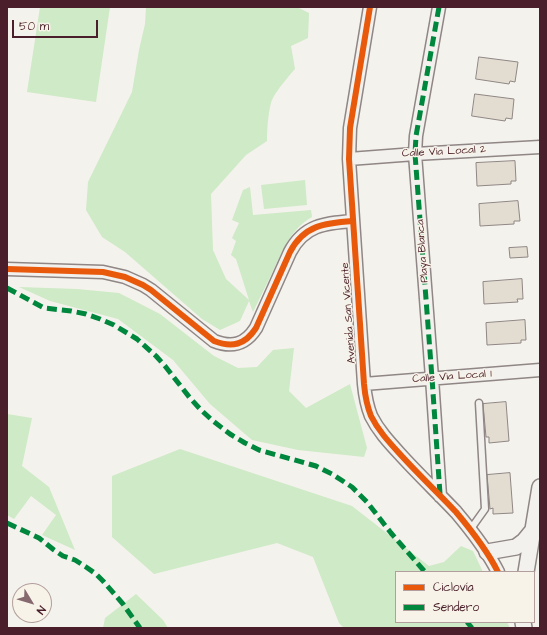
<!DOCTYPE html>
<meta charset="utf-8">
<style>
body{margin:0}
#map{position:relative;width:547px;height:635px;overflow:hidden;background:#f4f2ec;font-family:"Architects Daughter",sans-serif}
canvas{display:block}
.frame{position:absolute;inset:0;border:8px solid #4a1f2b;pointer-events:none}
.legend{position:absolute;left:395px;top:571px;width:140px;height:52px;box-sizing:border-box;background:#f7f3e8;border:1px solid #b29e9c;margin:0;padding:5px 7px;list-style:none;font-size:12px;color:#4a1f2b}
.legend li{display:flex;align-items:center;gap:8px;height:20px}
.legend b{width:20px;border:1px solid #b29e9c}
.north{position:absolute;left:12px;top:583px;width:40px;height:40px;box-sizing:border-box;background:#f7f3e8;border:1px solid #b29e9c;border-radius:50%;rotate:128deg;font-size:11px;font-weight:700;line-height:16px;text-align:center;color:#4a1f2b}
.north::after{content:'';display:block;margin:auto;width:14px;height:18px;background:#86696f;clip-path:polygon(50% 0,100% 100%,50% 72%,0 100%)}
.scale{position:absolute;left:12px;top:20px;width:86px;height:18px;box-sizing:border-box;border:2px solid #4a1f2b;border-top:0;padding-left:5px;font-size:12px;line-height:14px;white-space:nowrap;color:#4a1f2b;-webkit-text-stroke:3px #f7f3e8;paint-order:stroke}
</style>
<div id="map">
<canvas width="547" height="635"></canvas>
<div class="frame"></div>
<ul class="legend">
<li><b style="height:5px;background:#e8590c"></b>Ciclovía</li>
<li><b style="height:5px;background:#00873e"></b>Sendero</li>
</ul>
<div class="north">N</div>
<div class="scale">50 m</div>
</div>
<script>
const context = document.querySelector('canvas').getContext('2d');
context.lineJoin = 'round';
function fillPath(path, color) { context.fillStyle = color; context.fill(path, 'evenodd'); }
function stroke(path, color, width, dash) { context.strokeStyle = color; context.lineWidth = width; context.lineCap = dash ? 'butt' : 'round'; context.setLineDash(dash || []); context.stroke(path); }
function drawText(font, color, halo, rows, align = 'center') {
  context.font = font + ' "Architects Daughter",sans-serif'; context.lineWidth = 3; context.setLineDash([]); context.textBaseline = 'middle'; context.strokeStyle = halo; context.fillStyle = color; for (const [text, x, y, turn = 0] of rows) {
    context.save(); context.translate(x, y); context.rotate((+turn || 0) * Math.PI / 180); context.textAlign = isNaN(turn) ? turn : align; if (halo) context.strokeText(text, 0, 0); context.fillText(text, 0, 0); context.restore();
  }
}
fillPath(new Path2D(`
 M40,7h70l-14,95 -69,-10z
 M146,7h151l12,6 -1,25 -17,8 4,23c-7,8 -21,24 -24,34 -3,11 -4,27 -4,38l-21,14 -35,39 2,56 13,29 23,21 -13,-41 -5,-4 5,-14 -4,-3 7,-15 -7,-3 11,-30 7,-3 3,28 58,-5 1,7c-21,12 -28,31 -38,52 -7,14 -14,29 -21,43l-4,-11 -9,20 -20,9 -18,-11 -77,-67 -23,-15 -16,-27 2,-28 44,-90 7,-42 6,-26z
 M305,180l2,25 -43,4 -3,-24z
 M19,287l58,2 42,4 41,21 54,42 24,12 19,-1 16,-17 21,-2 -5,43 17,17 44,-24 17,64 -3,9 -66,-7 -46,-10 -42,-36 -37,-44 -55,-41 -68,-18z
 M7,414l25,4 -10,48 27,21 26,63 -33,-15 14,-20 -25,-19 -17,23 -7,-4z
 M180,449l172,57 77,60 15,-4 17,-16 12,5 10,21h-87v50h111l3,6h-166l-5,-5 -26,-66 -36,-14 -123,31 -42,-37v-61z
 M136,594l27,26 5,8h-65l2,-10z`), '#ceeac6');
const building = new Path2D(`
 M479,57l39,5 -3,20 -5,-1 -1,3 -33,-5z
 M475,94l39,5 -2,20 -6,-1 -1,3 -33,-5z
 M515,161l1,20h-5v3l-34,2 -1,-23z
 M518,201l2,20h-6v3l-34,2 -1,-22z
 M527,247l1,10 -18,1 -1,-10z
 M522,279l1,20h-6l1,3 -34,2 -1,-22z
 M525,320l1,20h-5v3l-34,2 -1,-22z
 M506,402l3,39 -20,2v-6h-3l-3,-33z
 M510,473l3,40 -20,1v-6l-3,1 -3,-34z`);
fillPath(building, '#e2ddd0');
stroke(building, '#8f8685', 1);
const service = new Path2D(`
 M470,530l15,-21 -6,-106`);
const minor = new Path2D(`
 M370,7l-20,121 -1,31 15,225c1,11 3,22 7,32 7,14 17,25 28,37 18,20 38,39 57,59 16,19 31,38 42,60
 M439,7l-23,129 -1,18 17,224 8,118
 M349,159l66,-5 125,-7
 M7,269l96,3 22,5 18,8 8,5 63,51c18,7 31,4 42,-13l34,-76c14,-27 35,-29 63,-31
 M364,384l176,-14`);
const tertiary = new Path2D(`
 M487,552l29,-5 8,-6 9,-11
 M526,572l14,-85
 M523,622l1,6`);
stroke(service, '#8f8685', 9);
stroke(minor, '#8f8685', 15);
stroke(tertiary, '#8f8685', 18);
stroke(service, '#f2f1ed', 6);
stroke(minor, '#f2f1ed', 12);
stroke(tertiary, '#f2f1ed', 15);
stroke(new Path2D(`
 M439,7l-23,129 -1,18 17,224 8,116
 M7,288l37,20 27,3 15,3 14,5 14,6 23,14 19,17 9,10 25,32 11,12 12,11 17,13 15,9 14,7 57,16 16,8 20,13 15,15 24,31 34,39
 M7,523l32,15 15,12 9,6 12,4 11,7 10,7 7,7 20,23 17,24
 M467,622l5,6`), '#00873e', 5, [10, 5]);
stroke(new Path2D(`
 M370,7l-20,121 -1,31 15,225c1,11 3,22 7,32 7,14 17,25 28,37 18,20 38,39 57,59 16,19 31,38 42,60
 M7,269l96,3 22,5 18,8 8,5 63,51c18,7 31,4 42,-13l34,-76c14,-27 35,-29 63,-31`), '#e8590c', 6);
drawText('11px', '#4a1f2b', '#f7f3e8', [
 ["Calle Via Local 2",444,152,-3],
 ["Playa Blanca",423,251,-94],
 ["Avenida San Vicente",349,313,-94],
 ["Calle Via Local 1",452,377,-4]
]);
</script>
